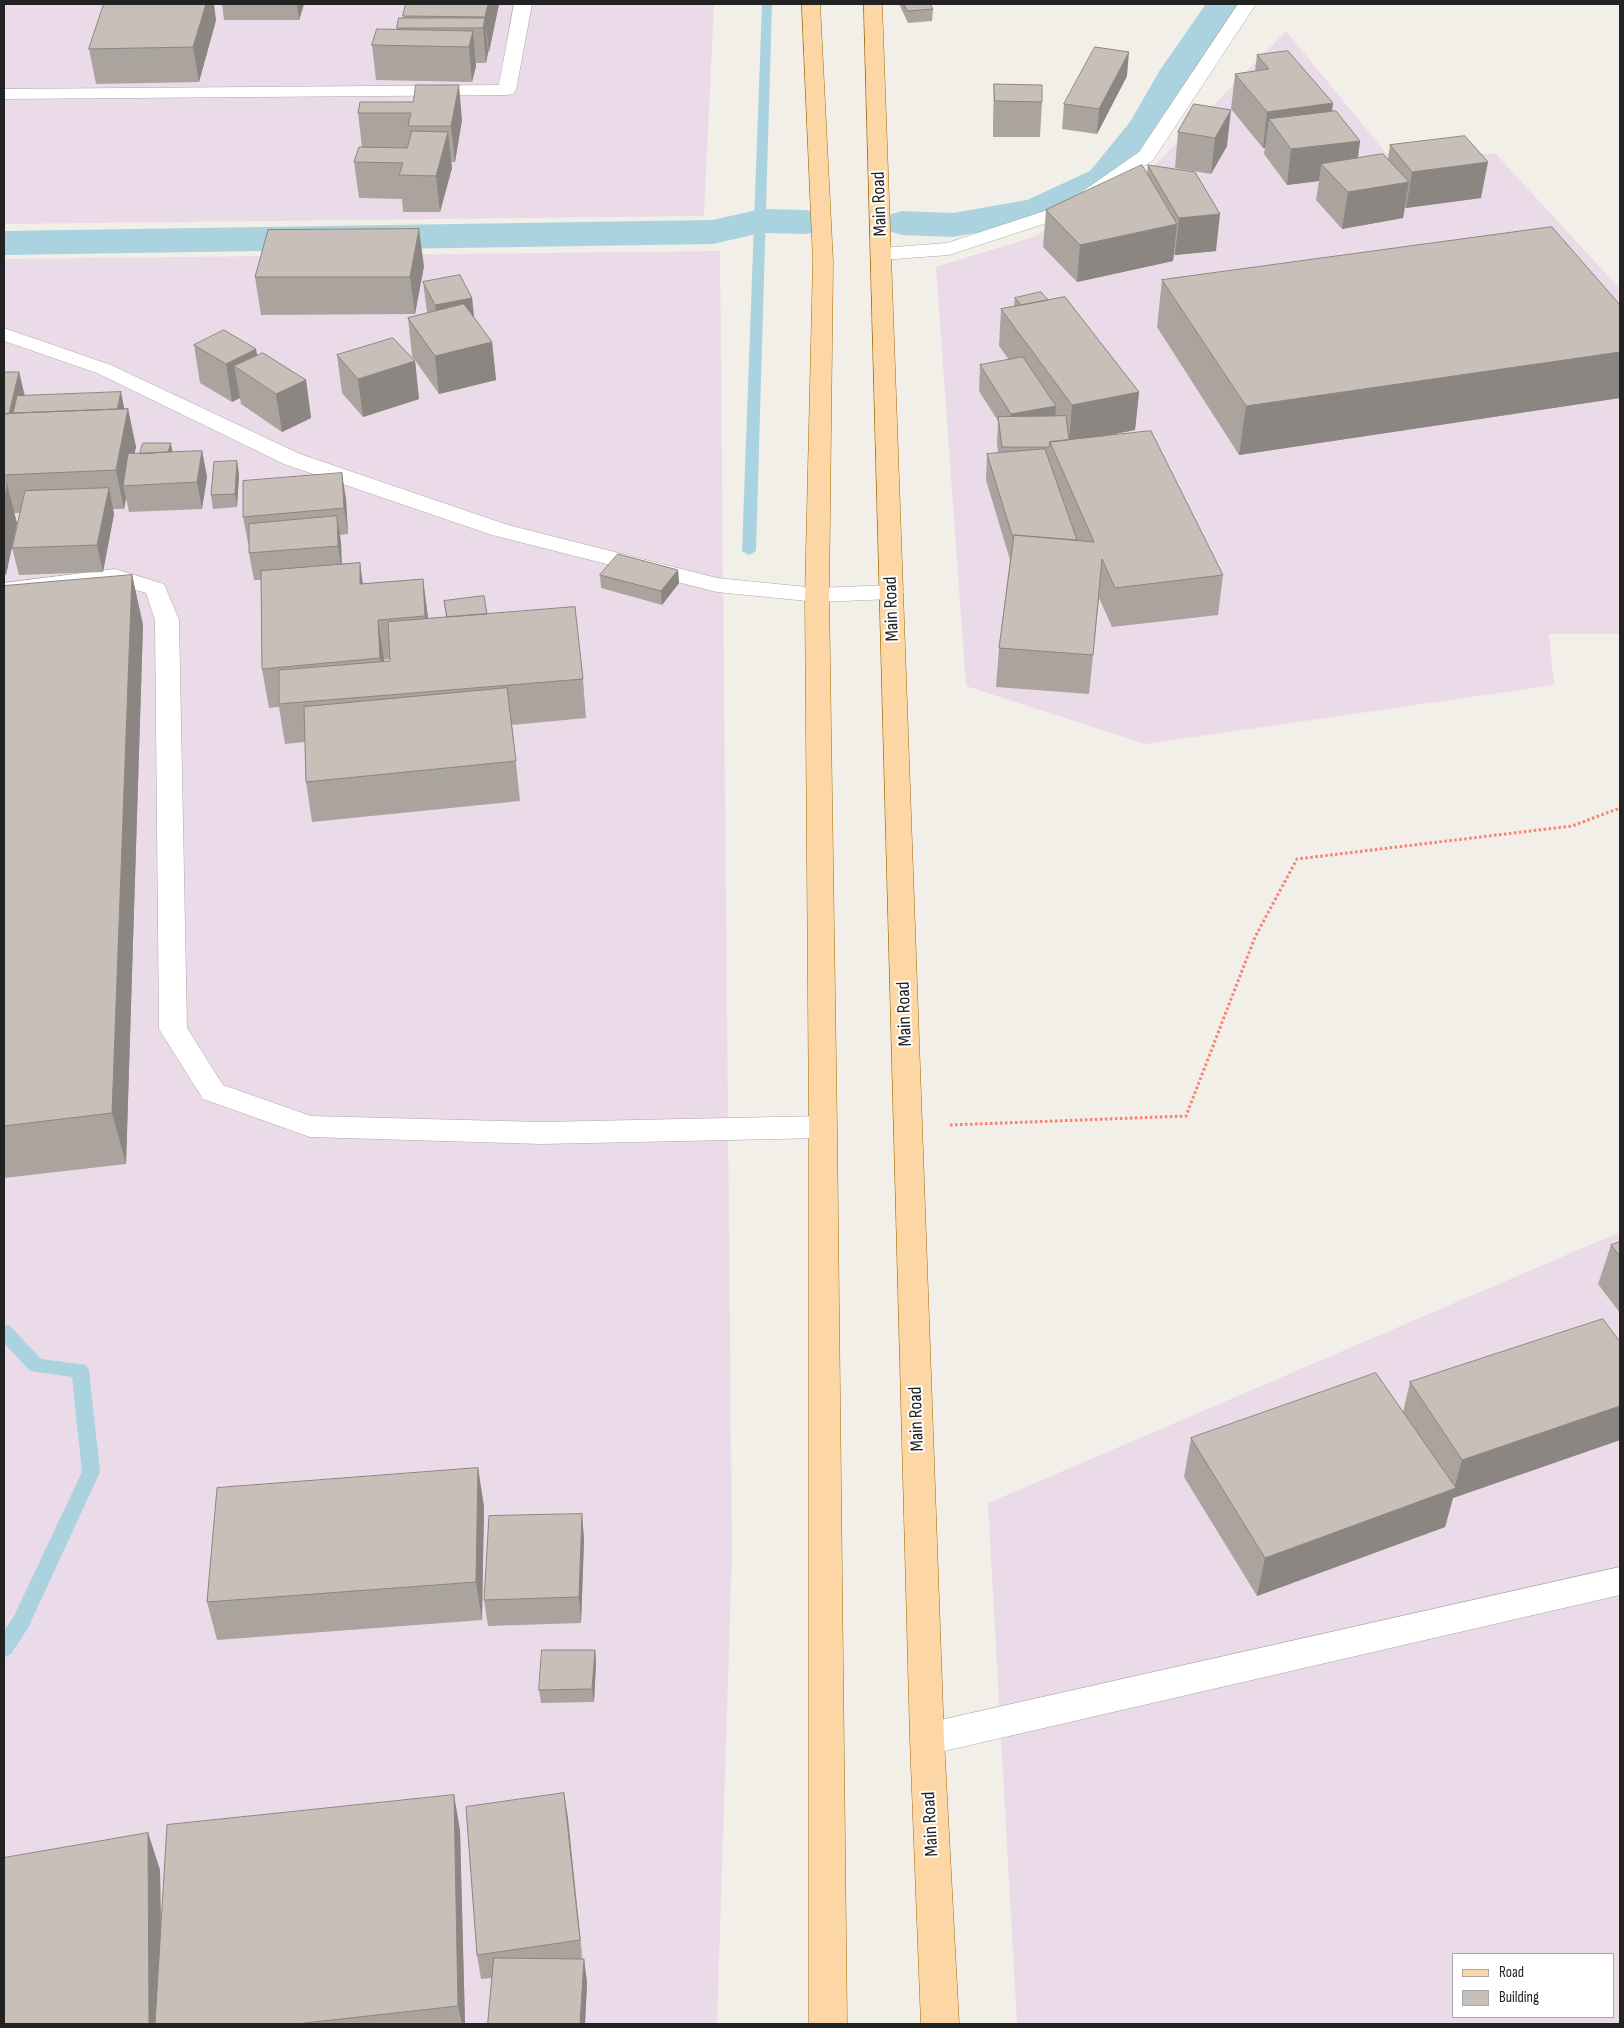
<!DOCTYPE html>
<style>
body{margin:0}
#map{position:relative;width:1624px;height:2028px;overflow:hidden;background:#f2efe9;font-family:"Sofia Sans Condensed",sans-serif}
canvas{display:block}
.frame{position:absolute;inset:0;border:5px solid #222;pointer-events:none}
.legend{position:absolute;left:1452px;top:1953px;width:162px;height:65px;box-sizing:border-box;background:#fff;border:1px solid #a7a7a7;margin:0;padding:6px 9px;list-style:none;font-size:15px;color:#222}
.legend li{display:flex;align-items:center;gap:10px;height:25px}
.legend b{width:25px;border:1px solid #a7a7a7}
</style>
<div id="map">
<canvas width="1624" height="2028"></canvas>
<div class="frame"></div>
<ul class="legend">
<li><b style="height:6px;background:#fcd6a4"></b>Road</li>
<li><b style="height:14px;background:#c7bfb8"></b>Building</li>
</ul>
</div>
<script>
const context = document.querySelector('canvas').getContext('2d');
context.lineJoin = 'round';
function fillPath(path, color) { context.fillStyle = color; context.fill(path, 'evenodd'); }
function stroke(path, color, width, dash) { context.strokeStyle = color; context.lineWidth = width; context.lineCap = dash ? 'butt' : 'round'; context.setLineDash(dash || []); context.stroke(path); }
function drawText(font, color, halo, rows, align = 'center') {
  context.font = font + ' "Sofia Sans Condensed",sans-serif'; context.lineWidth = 4; context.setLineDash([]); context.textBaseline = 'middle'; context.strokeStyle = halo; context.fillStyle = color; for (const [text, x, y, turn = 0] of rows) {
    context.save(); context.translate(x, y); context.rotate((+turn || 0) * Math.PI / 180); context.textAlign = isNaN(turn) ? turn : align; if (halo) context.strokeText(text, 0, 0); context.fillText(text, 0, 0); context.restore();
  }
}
fillPath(new Path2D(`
 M4,4h710l-10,212 -700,8z
 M1286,31l100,122 110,1 124,135v345h-71l5,51 -409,59 -179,-58 -30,-419 97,-30 111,-61z
 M720,251l12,1303 -15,470h-713v-1765z
 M1620,1232v792h-603l-29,-521zM1453,1954h160v63h-160z`), '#ebdbe8');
fillPath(new Path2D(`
 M762,4h10l-16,547 -7,4 -7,-4z
 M4,1324l6,2 31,33 45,6 3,5 11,102 -72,156 -17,26 -7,3v-26l10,-15 68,-144 -10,-95 -42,-6 -26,-28z`), '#aad3df');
fillPath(new Path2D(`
 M1206,4h36l-46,66 -30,56 -48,61 -66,31 -14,4 -85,15 -51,-2 -14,-4 -6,-8 6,-8 14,-4 51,2 74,-13 63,-29 40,-49 30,-52z
 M761,209l45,1 14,4 6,8 -6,8 -14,4 -45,-1 -48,11 -709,11v-24l709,-11z`), '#aad3df');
const lane = new Path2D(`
 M514,4h18l-16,86 -3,4 -6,1 -503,4v-10l495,-4z
 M115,569l49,15 15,36 8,408 36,57 88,31 231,6 281,-6 10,4 4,7 -4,7 -10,4 -281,6 -232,-7 -107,-38 -44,-70 -4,-409 -9,-27 -32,-10 -110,14v-14z
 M1620,1567v28l-693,160 -12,-5 -5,-11 5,-11 12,-5z`);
const street = new Path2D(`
 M1238,4h18l-103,156 -76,53 -128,42 -68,5 -7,-2 -3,-4 3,-4 7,-2 66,-5 116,-38 76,-53z
 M4,328l107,37 189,89 208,71 209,53 100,10 75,-3 8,2 4,5 -4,5 -8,2 -75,3 -100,-10 -225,-57 -208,-71 -187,-91 -93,-32z`);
const primary = new Path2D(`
 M802,4h18l13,258 -4,333 8,532 10,897h-38v-897l-4,-532 8,-333z
 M864,4h18l62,1735 15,285h-38l-11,-285z`);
stroke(lane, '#a9a9a9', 1);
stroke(street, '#a9a9a9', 1);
stroke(primary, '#a06b00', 1);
stroke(new Path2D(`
 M950,1125l236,-9 69,-179 42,-78 275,-33 48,-18`), '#fa8072', 3, [2.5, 2.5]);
fillPath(lane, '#fff');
fillPath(street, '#fff');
fillPath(primary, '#fcd6a4');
fillPath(new Path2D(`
 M222,4h82l-5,16h-75z
 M406,4h93l-10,48h-1l-2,11h-10v3l-4,16 -96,-2 -4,-35 25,-15v-2l6,-10z
 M899,4h31l3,5 -1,12 -24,2z
 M216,20l-17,62 -103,2 -7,-35z
 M1257,55l76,48 -1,8 28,30 -2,17 30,1 2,-14 91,53 -75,10 -1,-1 -2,11 -61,11 -26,-29 3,-19 -32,4 -23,-31 1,-6h-2l-32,-39 4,-35 20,-3z
 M1127,76l-30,58 -35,-5 2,-25z
 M994,84l48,18 -2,35h-47v-17z
 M360,102l102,18 -7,42h-4l1,6 -12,44h-37l-1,-13 -43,-1 -5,-36 8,-15 -4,-34z
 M1194,104l33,42 -16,28 -36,-6 3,-36z
 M1148,165l68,86 -41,4 -1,-1 -1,7 -96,21 -34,-35 3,-37 101,-36z
 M424,266l-9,48 -154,1 -6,-38z
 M1162,280l458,25v93l-381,57 -82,-128z
 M423,282l49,16 2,19 18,25 4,38 -57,14 -27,-38 -4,-38 19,-5z
 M1015,298l33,2 91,92 -4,38 -30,6 118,139 -5,40 -106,12 -13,-29 -10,96 -93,-7 3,-39 11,-88 -24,-80 1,-26 11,-1 -1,-10 1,-22 -19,-30 1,-26 29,-5 -10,-14 2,-37 13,-3z
 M194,345l63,10 49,25 5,38 -29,14 -41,-28 -1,-6 -8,4 -32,-19z
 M337,355l78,6 4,38 -56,18 -21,-24z
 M4,372h15l6,24 103,13 8,38 -2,7 68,-3 5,26 -5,32 -73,3 -3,-14 -2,11h-11l1,5 -11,58 -84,3 -7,-27 8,-35h-6l3,10 -11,52 -2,1z
 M239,474l-2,33 -24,2 -2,-14z
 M346,499l2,35 -8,1 1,8 1,21 18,-1 3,21 60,-5 5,40 18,-2 -2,-16 43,13 96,65 3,39 -74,7 8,76 -208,21 -6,-40 -1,-40 -20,2 -6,-37 -10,1 -7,-39 -1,-89h-7l-5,-27v-10h-1l-5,-26zM390,659v2l-6,1v-2z
 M678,570l1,13 -17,22 -61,-17 -1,-13z
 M132,575l11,50 -17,539 -122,14v-592z
 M1620,1242v71l-22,-29 13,-39z
 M1620,1342v98l-167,58 -8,29 -188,69 -73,-119 7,-39 212,-26 7,-30z
 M478,1468l6,39 -2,113 -265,20 -10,-38z
 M582,1514l2,26 -3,83 -93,3 -4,-26z
 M595,1650l1,13 -2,39 -53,1 -2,-13z
 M564,1793l18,166h2l3,24 -2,41h-97l4,-46 -11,1 -4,-24z
 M454,1795l6,36 5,193h-461l144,-191 12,37 1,59z`), '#aba49e');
fillPath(new Path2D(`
 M206,4h8l2,16 -17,62 -6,-35z
 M297,4h7l-5,16z
 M488,4h11l-10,48 -4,-35z
 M485,18l3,35 -2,10 -3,-35z
 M473,31l3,35 -4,16 -3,-35z
 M1129,52l-2,24 -30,58 2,-25z
 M459,85l3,35 -7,42 -4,-36z
 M1333,103l-5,36 -59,-20 -4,29h-2l4,-36z
 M1231,110l-4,36 -16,28 4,-36z
 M448,132l4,36 -12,44 -4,-36z
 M1360,141l-5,36 -34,-13 -2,17 -32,4 4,-36z
 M1488,162l-7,36 -75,10 6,-36z
 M1409,182l-6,36 -61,11 6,-37z
 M1220,214l-4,37 -41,4 4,-37z
 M1177,224l-4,37 -96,21 3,-37z
 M419,229l5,37 -9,48 -5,-37z
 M472,298l4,38 -37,6 -4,-37z
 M492,342l4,38 -57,14 -4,-38z
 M256,349l6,35 -28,-18 6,32 -8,4 -6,-38z
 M1620,352v46l-381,57 7,-49z
 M415,361l4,38 -56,18 -5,-38z
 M19,372l6,26 -18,23z
 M306,380l5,38 -29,14 -6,-38z
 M121,392l5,25 2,-8 8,38 -8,38 -5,1 3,12 -2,11 -8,-39v-53z
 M1139,392l-4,38 -66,13 3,-38z
 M1056,406l-2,27 -44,7 1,-26z
 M171,443l2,13 -7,3z
 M202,451l5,26 -5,32 -5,-27z
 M237,461l2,13 -2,33 -2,-13z
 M342,473l4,26 2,35 -4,-26z
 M7,484l10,39 -11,52 -2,-10v-63z
 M109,488l5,26 -11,58 -6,-27z
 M337,516l4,27 1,30 -4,-27z
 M360,563l5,39 -5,-18z
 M678,570l1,13 -17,22 -1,-14z
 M132,575l11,50 -17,539 -14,-51z
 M423,579l5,39 2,37 -5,-39z
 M378,620l6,40 1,37 -5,-39z
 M1620,1406v34l-167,58 -8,29 -188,69 8,-38 189,-69 8,-29z
 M478,1468l6,39 -2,113 -6,-38z
 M582,1514l2,26 -3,83 -2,-26z
 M595,1650l1,13 -2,39 -2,-13z
 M564,1793l4,25 15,146 -3,-24z
 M454,1795l6,36 5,193h-3l-4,-18z
 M148,1833l12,37 2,154h-13z
 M584,1959l3,24 -2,41h-5z`), '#8b8681');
const building = new Path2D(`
 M104,4h102l-13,43 -104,2z
 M406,4h82l-3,13 -82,-1z
 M904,4h26l3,5 -25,2z
 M399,18h86l-2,10h-86z
 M377,29l96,2 -4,16 -97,-2z
 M1095,47l34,5 -30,57 -35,-5z
 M1288,51l45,52 -66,9 -32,-38 34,-5 -12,-14z
 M994,84l48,1v17l-47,-1z
 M416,85h43l-8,41h-43l3,-13h-53l2,-11h53z
 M1194,104l37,6 -16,28 -37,-6z
 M1336,111l24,30 -69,8 -22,-30z
 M412,131l36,1 -12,44 -37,-1 4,-12 -49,-1 5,-15 48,1z
 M1465,136l23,26 -76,10 -22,-27z
 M1383,154l26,28 -61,10 -27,-28z
 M1142,165l35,59 -97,21 -34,-35z
 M1148,165l47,7 25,42 -41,4z
 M1552,227l68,78v47l-374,54 -84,-126z
 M419,229l-9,48h-155l13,-47z
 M460,275l12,23 -37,7 -12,-23z
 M1041,292l7,8 -27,5 -6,-7z
 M1065,297l74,95 -67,13 -71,-96z
 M464,304l28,38 -57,14 -27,-38z
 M224,330l32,19 -30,15 -32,-19z
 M393,338l22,23 -57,18 -21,-24z
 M263,353l43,27 -30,14 -42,-28z
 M1023,357l33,49 -45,8 -31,-49z
 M4,372h15l-10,42h-5z
 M121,392l-4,17 -104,4 4,-17z
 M128,409l-12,61 -112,5v-61z
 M1066,416l3,24 -19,2 -1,5h-47l-4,-30z
 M1151,431l72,144 -108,13 -13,-29 -9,96 -94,-7 15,-113 80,7 -44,-100z
 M143,443h28l-3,9 -28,2z
 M1045,449l32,91 -63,-5 -1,3 -26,-84z
 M202,451l-5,31 -74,4 5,-32z
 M237,461l-2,33 -24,1 3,-33z
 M342,473l2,35 -101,9v-36z
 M4,484h3l-3,18z
 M109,488l-12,57 -85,3 13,-57z
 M337,516l1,30 -89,7v-29z
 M618,554l60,16 -17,21 -61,-16z
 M360,563v21l63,-5 2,37 -47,4 2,38 -118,11 -1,-98z
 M132,575l-20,538 -108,13v-540z
 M484,596l3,18 -40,3 -3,-16z
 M575,607l8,72 -304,25v-34l111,-9 -2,-39z
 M507,688l9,73 -210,21 -2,-75z
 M1620,1242v14l-9,-11z
 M1603,1319l17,23v64l-158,54 -52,-78z
 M1376,1373l80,115 -191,70 -74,-120z
 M478,1468l-2,114 -269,20 10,-114z
 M582,1514l-3,83 -95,3 5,-84z
 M542,1650h53l-3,39 -53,1z
 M564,1793l16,147 -103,15 -11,-148z
 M454,1795l4,211 -162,18h-141l12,-199z
 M148,1833l1,191h-145v-166z
 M494,1958l90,1 -4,65h-92z`);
fillPath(building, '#c7bfb8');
stroke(building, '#8b8681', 1);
drawText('19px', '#222', '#fff', [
 ["Main Road",880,204,-92],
 ["Main Road",892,609,-92],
 ["Main Road",905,1014,-92],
 ["Main Road",917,1419,-92],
 ["Main Road",931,1824,-93]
]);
</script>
